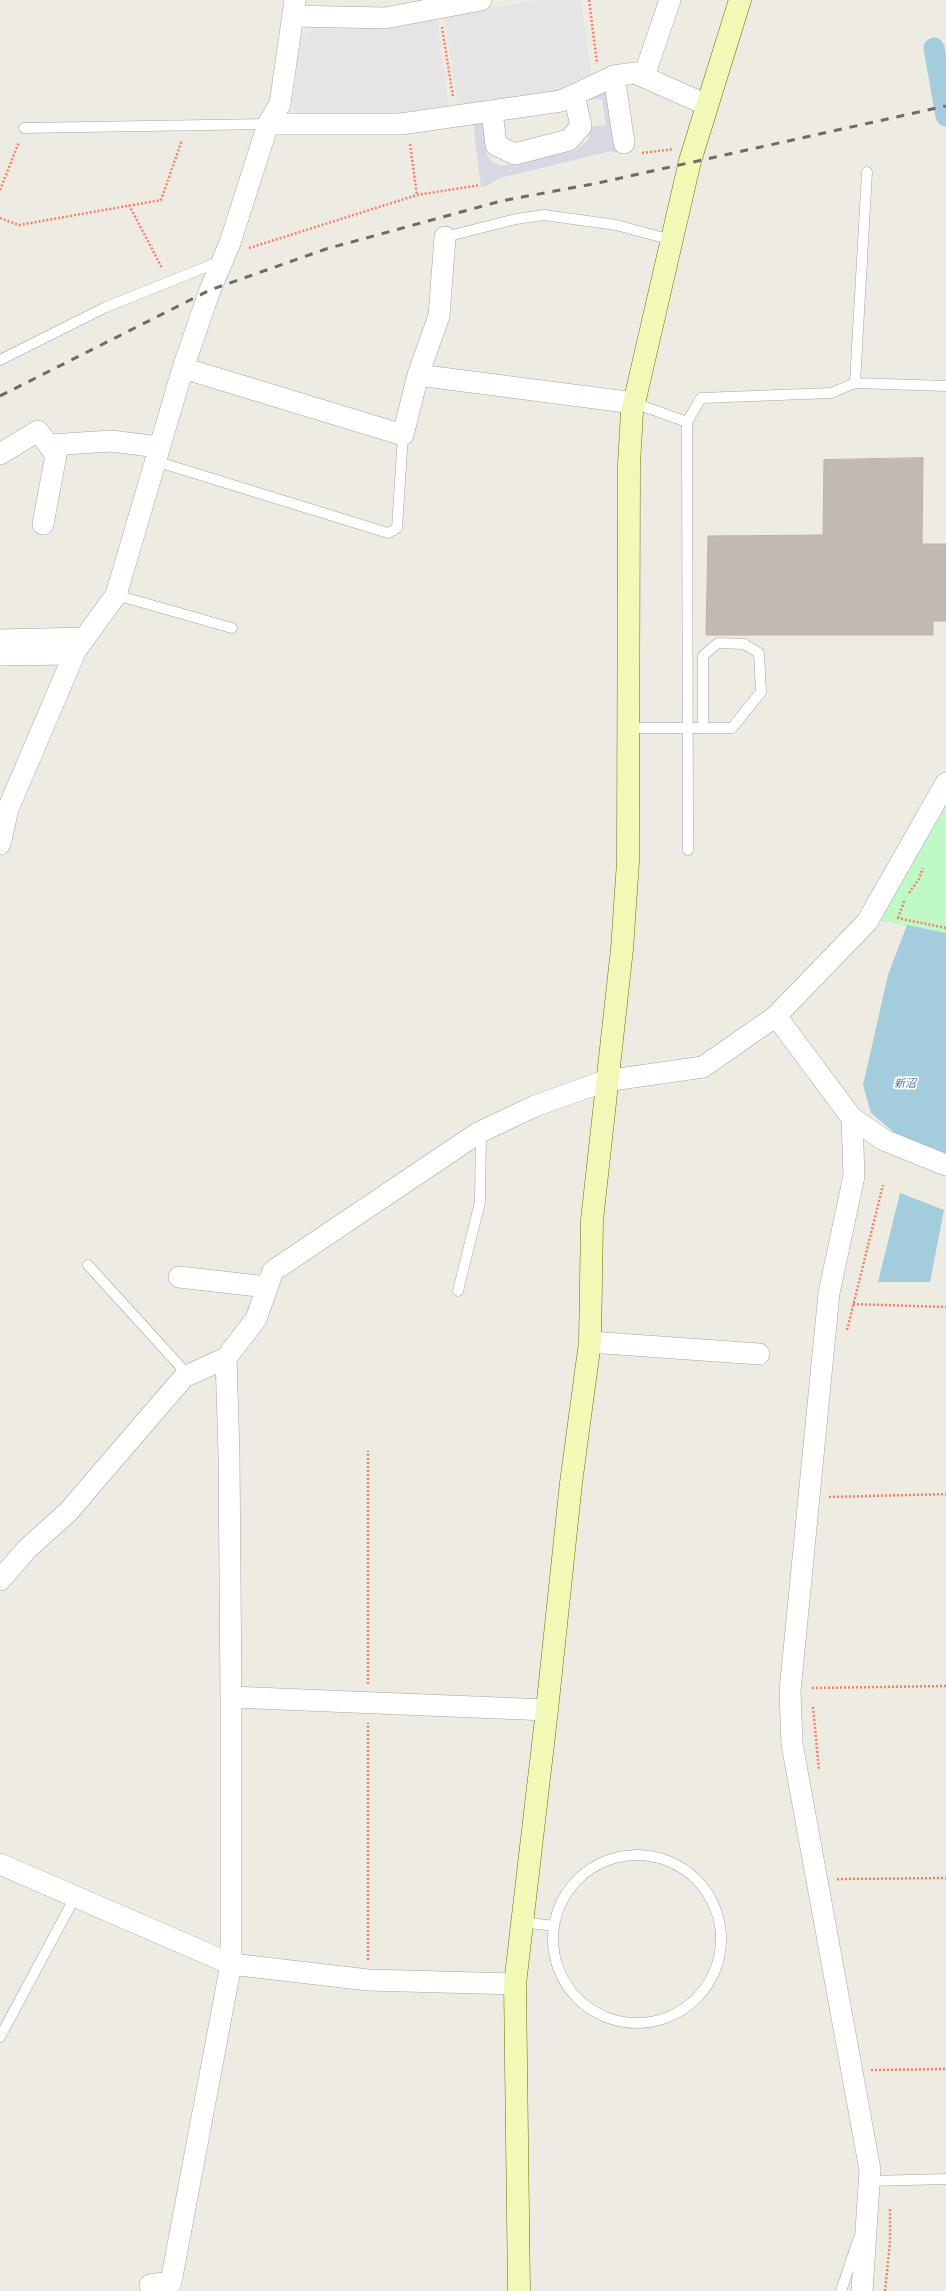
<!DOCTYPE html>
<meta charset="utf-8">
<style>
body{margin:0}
canvas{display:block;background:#eeebe2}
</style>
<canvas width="946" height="2291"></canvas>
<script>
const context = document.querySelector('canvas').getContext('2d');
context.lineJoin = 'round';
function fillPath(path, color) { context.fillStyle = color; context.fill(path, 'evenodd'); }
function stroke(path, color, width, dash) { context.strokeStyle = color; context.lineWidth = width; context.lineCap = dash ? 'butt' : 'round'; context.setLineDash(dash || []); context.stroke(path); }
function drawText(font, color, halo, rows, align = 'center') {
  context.font = font + ' Figtree,"Noto Sans JP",sans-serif'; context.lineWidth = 3.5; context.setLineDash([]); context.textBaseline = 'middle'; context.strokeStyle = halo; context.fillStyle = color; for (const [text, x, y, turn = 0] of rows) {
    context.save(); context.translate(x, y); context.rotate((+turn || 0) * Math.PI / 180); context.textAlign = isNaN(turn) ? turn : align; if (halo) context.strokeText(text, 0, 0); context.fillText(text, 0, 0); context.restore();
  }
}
fillPath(new Path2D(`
 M946,794v139l-69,-13z`), '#bff9c7');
fillPath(new Path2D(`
 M541,0h40l10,74 -47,22 -86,10 -14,-91z
 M437,17l12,92 -45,6 -105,2 -7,-11 9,-69 13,-9 75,1z`), '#e5e5e5');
fillPath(new Path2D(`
 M606,87l22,62 -15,4 -2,-2 -111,27 -11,7 -8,2 -8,-65h5l7,5 2,28 4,6 10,5 76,-16 11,-10 2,-13 16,-2 -4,-26 -15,1 2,-5z`), '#d8d7e4');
fillPath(new Path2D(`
 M907,925l39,8v221l-51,-21 -24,-20 -8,-28 25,-110z
 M900,1193l44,17 -14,72h-52z`), '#a3ccdc');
stroke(new Path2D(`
 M934,48l12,68`), '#a3ccdc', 21);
const building = new Path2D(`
 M923,458l-1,86h24v77h-13v14h-227l2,-99 115,-1 1,-75z`);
fillPath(building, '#c2bab2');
stroke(building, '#bfb2a5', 1);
const lane = new Path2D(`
 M24,128l244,-4
 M445,237l71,-18 28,-4 72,10 56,15
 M0,360l106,-53 115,-46
 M855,383l12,-211
 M634,403l53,19 14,-24 130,-5 24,-10 91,3
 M687,422l1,428
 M155,461l233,72 9,-5 6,-93
 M116,595l116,33
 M628,728h104l29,-36 -2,-39 -15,-9 -26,-1 -15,13v72
 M88,1265l100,110
 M458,1291l22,-89 1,-71
 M553 1939a84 84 0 1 1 168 0a84 84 0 1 1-168 0Z
 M522,1922l32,4
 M0,2037l75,-140
 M871,2181l75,-2
 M841,2291l17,-51`);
const street = new Path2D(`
 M293,16l92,2 96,-18
 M614,76l10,67
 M644,76l26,-76
 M492,111l4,34 19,9 54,-14 12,-14 -7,-31
 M268,124h133l160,-23 53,-25 21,-3 72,32
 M183,368l220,67 15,-60 21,-59 6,-79
 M418,375l216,28
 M50,445l61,-4 48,6
 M0,454l38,-23 18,24 -13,69
 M0,640l85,-2
 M0,655l74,-1
 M0,844l8,-35 68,-159 40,-55 67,-227 27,-78 20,-47 38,-119 12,-20 15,-104
 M776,1016l76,102 32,22 62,25
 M852,1118l2,58 -25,117 -39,398 2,53 78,426 -8,121
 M179,1277l88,10
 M590,1342l169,12
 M0,1580l27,-31 41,-37 116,-135 42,-19 30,-39 17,-48 205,-138 57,-27 70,-25 98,-14 73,-51 91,-94 79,-139
 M231,1697l316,13
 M0,1864l231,100 137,16 147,4
 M150,2285l21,-3 60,-318v-267l-2,-242 -3,-97`);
const secondary = new Path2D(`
 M519,2291l-4,-307 32,-274 24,-227 19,-141 2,-122 30,-271 6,-87 1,-398 3,-52 58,-251 50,-161`);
stroke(lane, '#a4a4a4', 11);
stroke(street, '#a4a4a4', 22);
stroke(secondary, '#607206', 23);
stroke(new Path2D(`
 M589,0l8,63
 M442,27l11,70
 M410,144l7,51
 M642,153l31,-4
 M0,190l19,-48
 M129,205l33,63
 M0,218l19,7 142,-25 21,-60
 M249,248l168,-53 63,-10
 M909,893l10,-14 4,-11
 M897,918l49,10
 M898,918l7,-19
 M853,1304l93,3
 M847,1330l36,-145
 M829,1497l117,-3
 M368,1684v-233
 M812,1688l134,-2
 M813,1707l6,63
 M837,1879l109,-1
 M368,1960v-237
 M871,2070l75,-1
 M885,2291l5,-49v-35`), '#f88069', 2.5, [2, 2]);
stroke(lane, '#fff', 10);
stroke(street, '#fff', 21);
stroke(secondary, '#f2f9b6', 22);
stroke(new Path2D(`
 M0,396l210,-106 116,-41 175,-48 97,-18 348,-77`), '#6b6b6b', 3, [8, 8]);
drawText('italic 11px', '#4a75ab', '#fff', [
 ["新沼",905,1084]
]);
</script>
